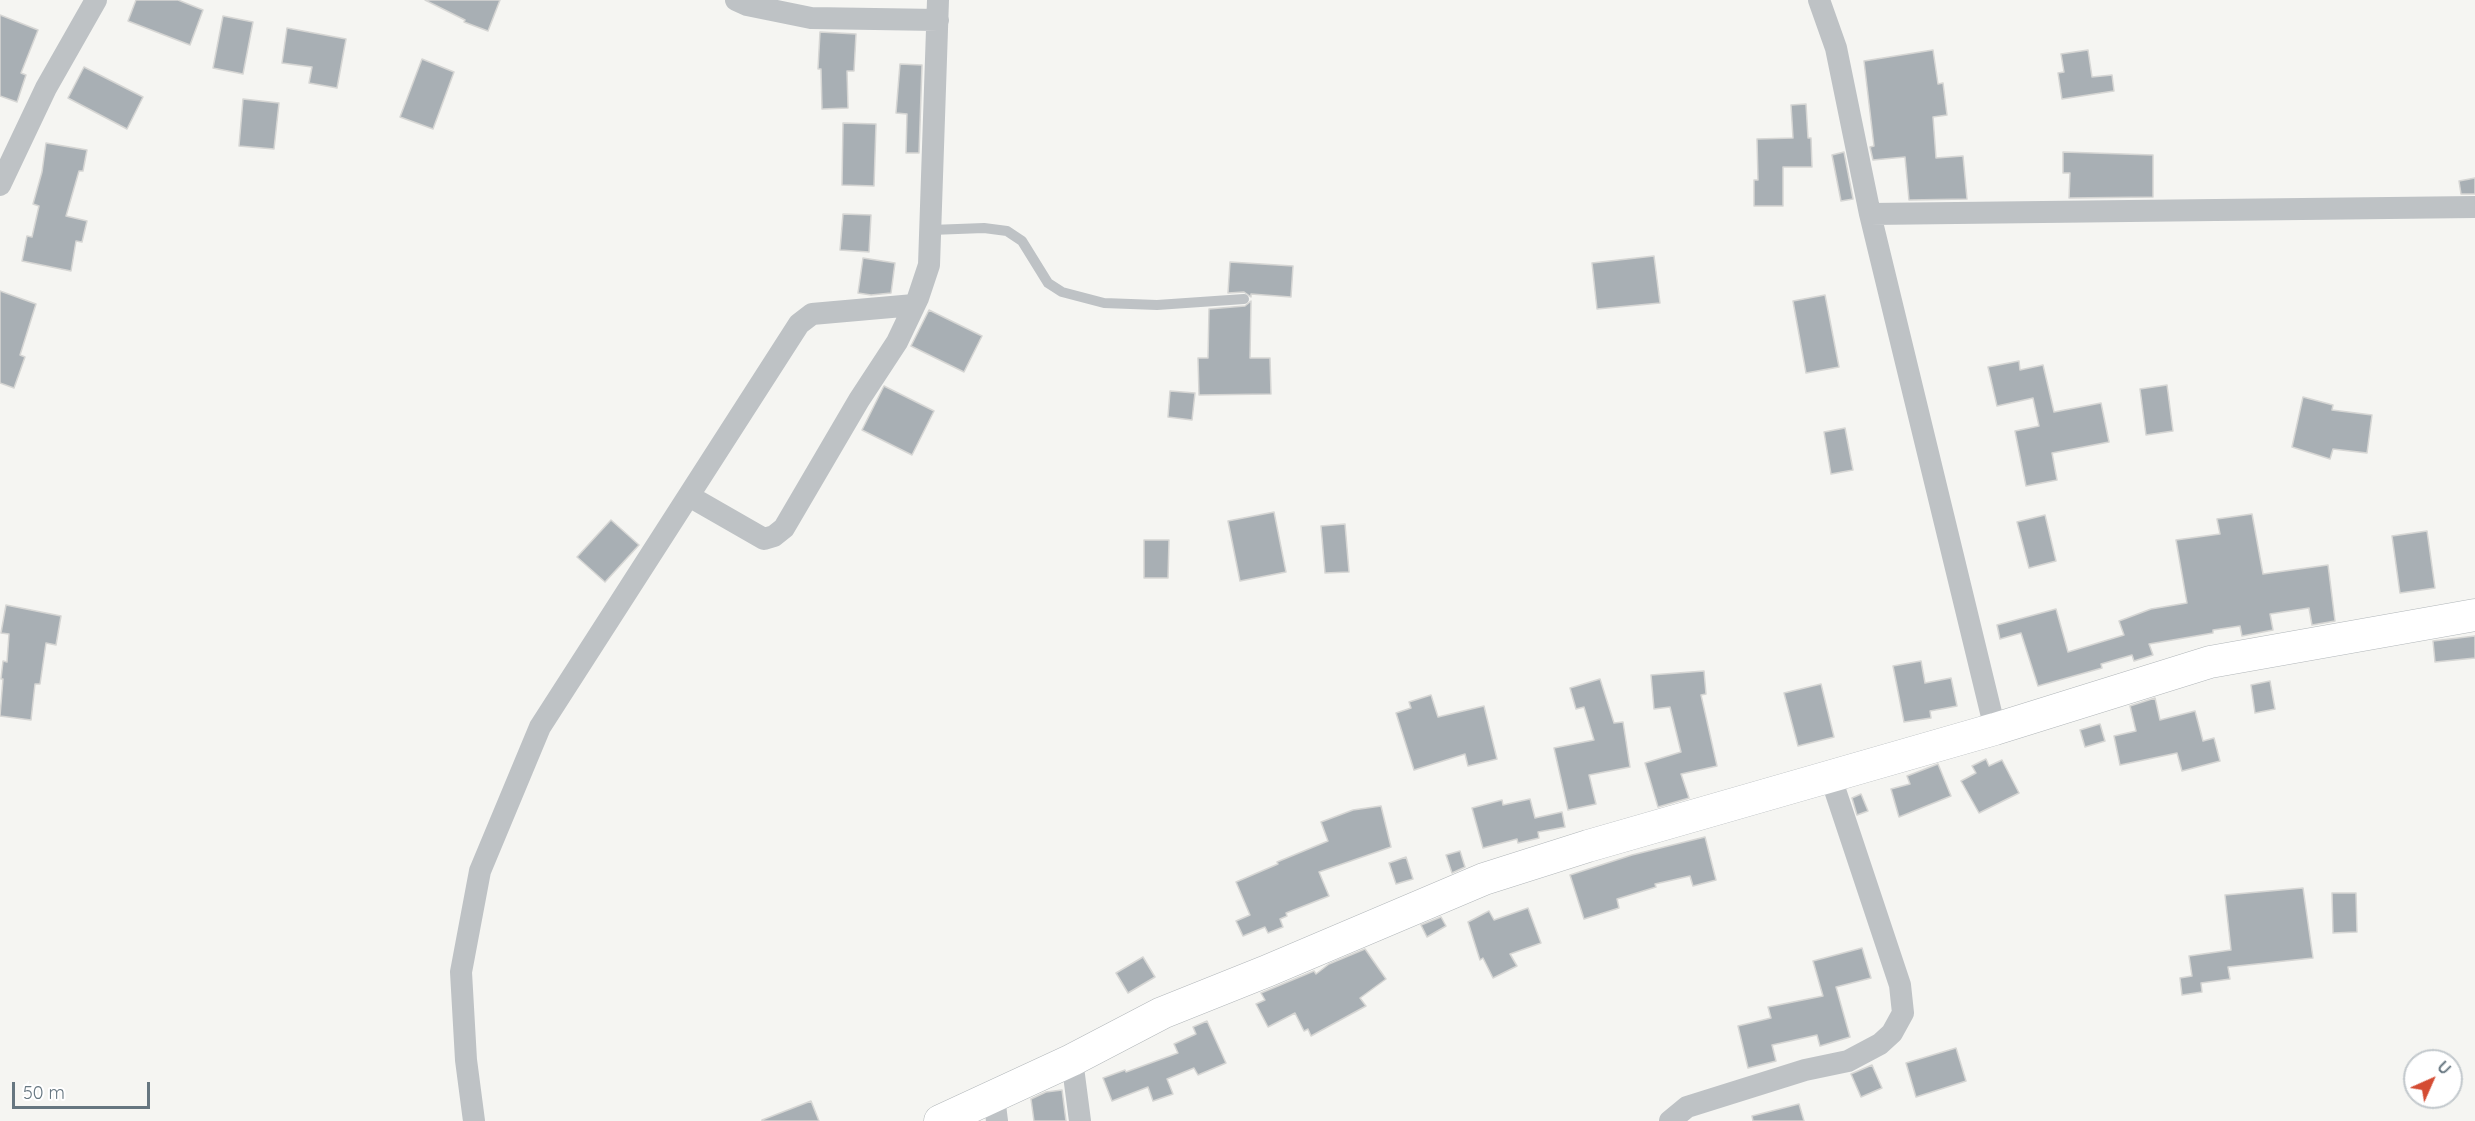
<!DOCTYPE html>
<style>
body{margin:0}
#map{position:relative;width:2475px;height:1121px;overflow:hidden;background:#f5f5f2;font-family:Quicksand,sans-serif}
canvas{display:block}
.north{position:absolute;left:2403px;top:1049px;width:60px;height:60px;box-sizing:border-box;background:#fff;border:2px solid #c2c8cc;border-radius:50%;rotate:45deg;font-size:16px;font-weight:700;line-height:24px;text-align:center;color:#667680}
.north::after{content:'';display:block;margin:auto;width:21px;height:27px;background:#d44c33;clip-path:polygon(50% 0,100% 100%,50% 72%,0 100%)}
.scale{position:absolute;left:12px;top:1082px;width:138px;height:27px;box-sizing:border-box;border:3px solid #667680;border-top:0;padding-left:8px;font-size:18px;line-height:21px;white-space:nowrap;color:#667680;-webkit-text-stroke:4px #fff;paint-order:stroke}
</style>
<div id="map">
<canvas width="2475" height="1121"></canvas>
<div class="north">U</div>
<div class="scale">50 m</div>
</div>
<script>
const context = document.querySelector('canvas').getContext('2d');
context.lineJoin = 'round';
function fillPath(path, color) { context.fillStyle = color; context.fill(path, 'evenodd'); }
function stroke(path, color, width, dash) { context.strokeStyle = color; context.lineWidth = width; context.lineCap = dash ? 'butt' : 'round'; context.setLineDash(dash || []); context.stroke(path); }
const building = new Path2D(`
 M136,0h42l25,10 -13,35 -62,-24z
 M425,0h75l-12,31 -24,-9 1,-2z
 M0,15l38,15 -17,43 5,2 -9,27 -17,-6z
 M223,16l30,6 -10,52 -30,-6z
 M287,28l59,11 -9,49 -28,-5 3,-16 -30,-4z
 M820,32l36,2 -2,37h-7l1,37 -26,1 -1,-40h-3z
 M1933,50l5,34 5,-1 4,32 -14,2 3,41 27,-2 4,43 -58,1 -4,-43 -32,3 -3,-13 4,-1 -10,-85z
 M2088,50l4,27 20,-2 2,16 -52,8 -4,-26 6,-1 -3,-18z
 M422,59l32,13 -21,57 -33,-12z
 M900,64l22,1 -3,88h-13l1,-39 -11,-1z
 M84,67l59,30 -16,32 -59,-31z
 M243,99l36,4 -5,46 -35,-3z
 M1806,104l2,34h3l1,29h-29v39h-29v-26h4l-1,-41 36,-1 -2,-33z
 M843,123l33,1 -2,62 -32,-1z
 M46,143l41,7 -4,21h-4l-13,45 21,5 -5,21 -6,-1 -5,30 -49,-10 5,-25 5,1 7,-31 -6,-2 9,-32z
 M1844,152l9,47 -12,2 -9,-46z
 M2063,152l90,3v42l-84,1 1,-25h-7z
 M2475,178v16h-14l-2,-13z
 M843,214l28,1 -2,37 -29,-2z
 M1654,256l6,47 -63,6 -5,-46z
 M863,258l32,5 -4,30 -20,2 -13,-2z
 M1230,262l63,4 -2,31 -40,-3v3l-7,-5 -16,1z
 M0,291l36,13 -16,51 5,2 -11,31 -14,-5z
 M1825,295l14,72 -33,6 -13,-72z
 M1251,301l-1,57h20l1,36 -72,1 -1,-37h10l1,-49 36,-3z
 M929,310l53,26 -18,36 -53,-26z
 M2019,361l1,9 23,-5 11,47 47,-9 8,39 -57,11 5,27 -31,6 -11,-55 24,-5 -6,-28 -36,8 -9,-39z
 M2167,385l6,46 -27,4 -6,-46z
 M884,386l50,25 -22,44 -50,-25z
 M1170,391l25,2 -3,27 -24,-3z
 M2303,397l30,8 -1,5 40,5 -5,38 -34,-4 -3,10 -38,-12z
 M1845,428l8,42 -22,4 -7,-42z
 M1274,512l12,60 -46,9 -12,-60z
 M2252,514l11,60 65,-9 7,56 -23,4 -3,-17 -39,6 3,16 -31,6 -2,-10 -27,4v3l-64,11 4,11 -19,6 -2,-6 -31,9 1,4 -64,18 -17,-53 -21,6 -3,-14 59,-16 12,43 56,-17 -5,-14 32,-12 36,-6 -11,-63 44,-6 -3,-15z
 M2045,515l11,46 -27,7 -12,-46z
 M611,520l28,25 -34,37 -28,-25z
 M1345,524l4,48 -24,1 -4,-47z
 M2427,531l8,57 -35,5 -8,-57z
 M1144,540h25l-1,38h-24z
 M6,605l55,11 -5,29 -10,-2 -6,41h-5l-4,36 -31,-4 3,-37h-2l2,-18 4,1 2,-28 -8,-1z
 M2475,636v22l-40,4 -2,-21z
 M1921,661l4,22 26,-5 6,28 -27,5 1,7 -27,4 -11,-56z
 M1704,671l2,23 -5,1 16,71 -36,8 8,24 -31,9 -13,-44 36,-11 -11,-45 -16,2 -3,-34z
 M1600,679l14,44 9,-1 7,45 -41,8 7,29 -28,6 -14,-62 40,-8 -10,-33 -8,2 -6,-21z
 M2270,681l5,28 -20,4 -4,-28z
 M1821,684l13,53 -36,9 -14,-53z
 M1431,695l7,22 46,-11 13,53 -29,7 -3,-12 -51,16 -18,-57 15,-5 -2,-6z
 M2155,698l5,22 35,-9 8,30 11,-3 6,23 -38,10 -5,-18 -57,12 -6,-29 22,-5 -6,-25z
 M2100,724l5,17 -20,6 -5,-17z
 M1986,759l3,7 13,-6 17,33 -40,20 -18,-32 15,-8 -4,-7z
 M1938,764l13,32 -52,21 -8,-28 19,-5 -3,-8z
 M1861,794l7,17 -11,4 -5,-17z
 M1530,799l5,19 27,-6 3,15 -27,5 1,6 -21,5 -1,-4 -34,9 -11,-40 30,-8 1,5z
 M1381,806l10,41 -72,25 10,24 -43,17 1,3 -7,3 3,8 -15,6 -3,-6 -22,9 -7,-15 14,-6 -14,-33 42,-18 -1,-2 51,-21 -7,-19 32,-12z
 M1705,837l11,43 -23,6 -3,-10 -35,8 1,3 -39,12 2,9 -35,11 -14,-44 62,-20z
 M1460,851l5,16 -13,6 -6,-18z
 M1406,857l7,22 -17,5 -7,-21z
 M2303,888l10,70 -85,9 2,12 -29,4 1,9 -20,3 -2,-17 12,-2 -3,-20 42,-6 -6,-55z
 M2332,893h24l1,39 -24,1z
 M1528,908l13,35 -31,11 7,12 -24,12 -10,-20 -3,2 -12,-38 21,-11 5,9z
 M1441,917l5,9 -19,11 -6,-12z
 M1862,948l9,30 -35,9 14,50 -30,9 -3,-11 -45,10 4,16 -28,7 -10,-42 33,-8 -3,-11 55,-11 -10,-35z
 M1365,949l21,30 -26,19 6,8 -55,30 -3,-7 -4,2 -9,-18 -27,14 -12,-23 9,-4 -4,-7 53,-22 2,3 13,-10z
 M1143,957l12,20 -27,16 -12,-20z
 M1207,1021l19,42 -28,12 -4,-7 -27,11 6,15 -20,7 -5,-14 -36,14 -9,-23 22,-8 1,2 52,-19 -4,-9 22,-10 -3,-7z
 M1956,1048l10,33 -50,16 -10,-34z
 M1872,1065l10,23 -21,9 -10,-23z
 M1062,1090l4,31h-32l-3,-22 15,-7z
 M811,1101l8,20h-57v-1z
 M1799,1104l5,17h-51l-1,-5z`);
fillPath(building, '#a8afb4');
stroke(building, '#d6d6d4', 1.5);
const secondary = new Path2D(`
 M940,1121l132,-61 90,-47 105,-42 217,-92 104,-33 407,-117 215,-67 265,-47`);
stroke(secondary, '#b1b6b9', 33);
stroke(new Path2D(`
 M931,230l53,-2 23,3 15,10 26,42 14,9 42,11 53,2 87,-6`), '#bec2c5', 10);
stroke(new Path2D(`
 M736,0l11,5 64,13 127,2
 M1819,0l17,48 34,166 125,515
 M0,185l46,-97 50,-88
 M1870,214l605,-7
 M689,496l75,43 10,-3 10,-8 75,-128 38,-58 21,-44 11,-33 9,-265
 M1072,1060l8,61
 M994,1097l3,24
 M474,1121l-8,-61 -5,-88 19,-101 60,-144 259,-403 13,-10 102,-9
 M1670,1121l17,-14 118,-37 43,-9 32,-17 12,-11 11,-20 -3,-28 -69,-207`), '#bec2c5', 22);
stroke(secondary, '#fff', 32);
</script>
